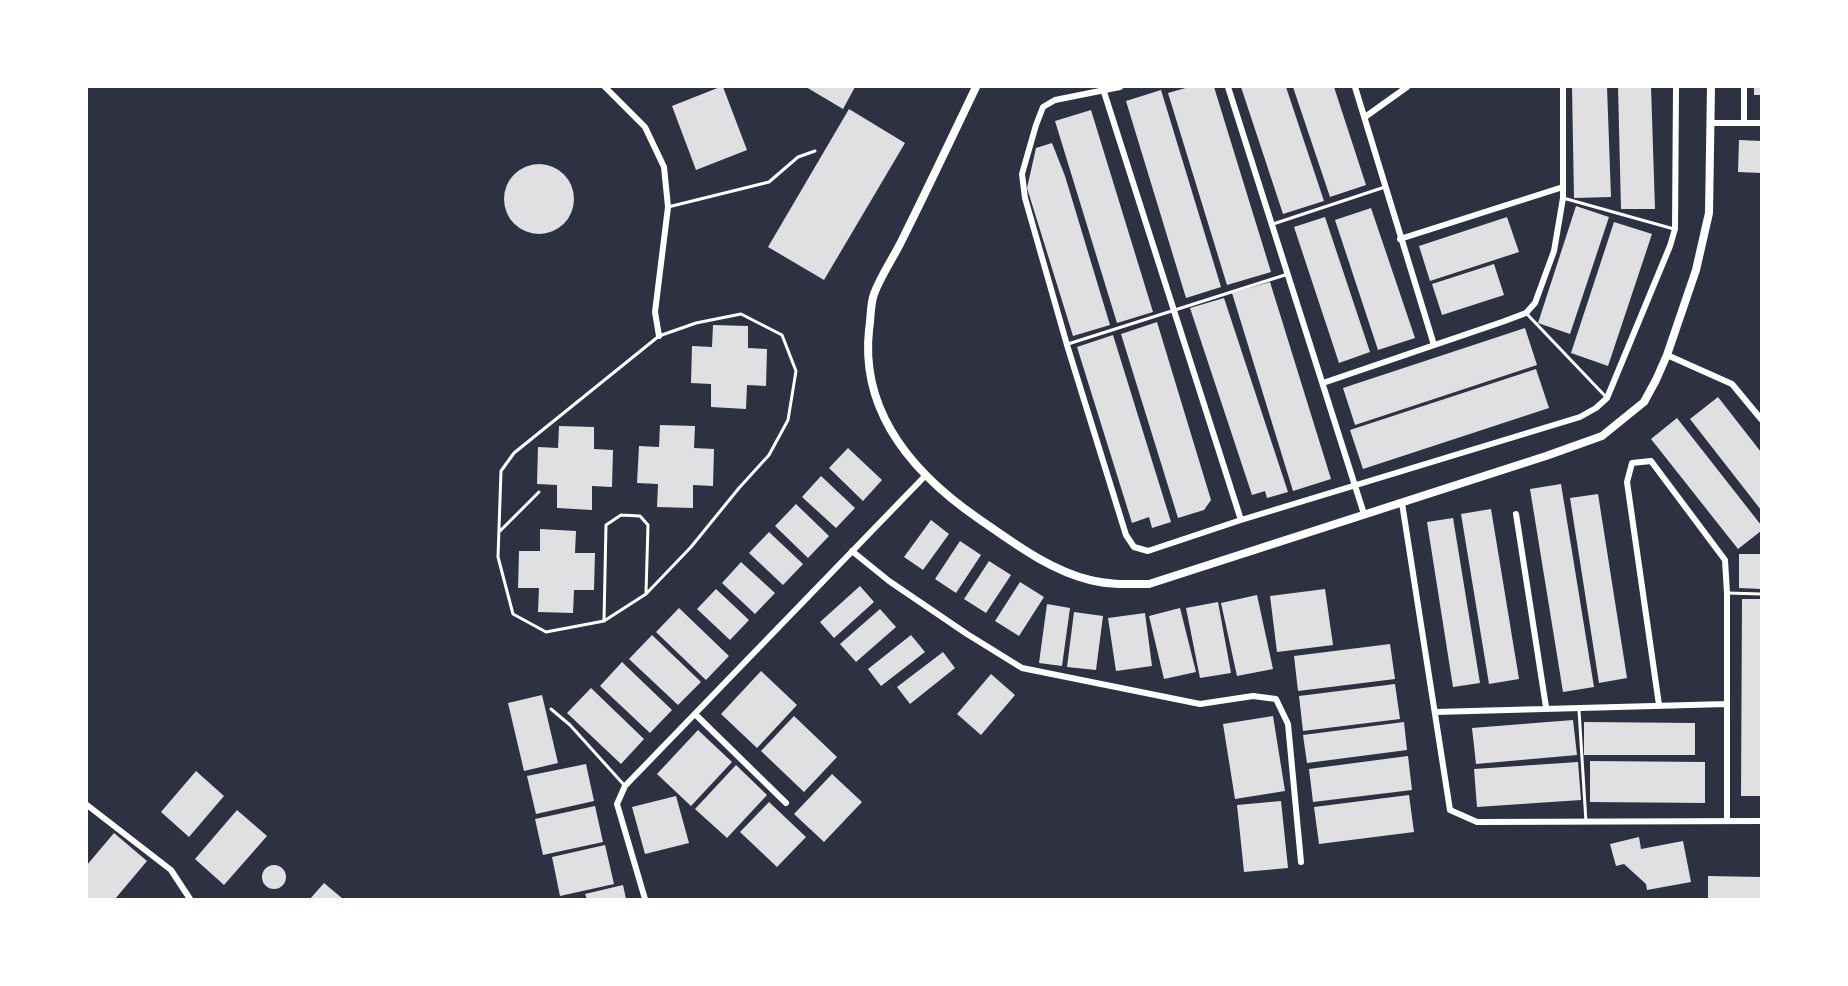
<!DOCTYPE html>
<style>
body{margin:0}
#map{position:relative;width:1848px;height:986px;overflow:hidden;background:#2d3142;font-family:Barlow,sans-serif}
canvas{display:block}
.frame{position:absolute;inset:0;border:88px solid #fff;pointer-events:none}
</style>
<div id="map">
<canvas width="1848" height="986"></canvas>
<div class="frame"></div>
</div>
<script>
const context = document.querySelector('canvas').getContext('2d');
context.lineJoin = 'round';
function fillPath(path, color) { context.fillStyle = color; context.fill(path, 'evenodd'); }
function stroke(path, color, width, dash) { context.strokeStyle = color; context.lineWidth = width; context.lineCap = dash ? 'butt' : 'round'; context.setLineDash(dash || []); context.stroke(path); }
fillPath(new Path2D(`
 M720,87h3l24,63 -51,20 -24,-64z
 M806,87h49l-12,22z
 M1189,87h25l57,185 -44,13 -59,-192z
 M1241,87h45l38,114 -41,13z
 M1293,87h41l32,98 -36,12z
 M1572,87h35l4,110 -37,1z
 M1618,87h33l4,122h-34z
 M1754,87h7v8h-7z
 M1161,90l60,197 -35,11 -60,-197z
 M849,109l56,34 -81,137 -56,-33z
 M1091,110l62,202 -36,11 -62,-202z
 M1739,140l22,1v32l-23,-1z
 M1052,143l13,33 45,149 -37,11 -46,-148 9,-40z
 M504 199a35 35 0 1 1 70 0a35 35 0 1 1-70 0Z
 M1576,206l33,11 -39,117 -32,-11z
 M1371,208l44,130 -37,12 -43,-130z
 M1325,217l45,135 -31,11 -45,-136z
 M1507,217l12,35 -89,29 -11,-35z
 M1614,222l38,12 -44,132 -37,-13z
 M1494,264l10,31 -62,20 -10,-31z
 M1270,282l61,197 -38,12 -61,-198z
 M1224,298l64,194 -21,6 -2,-7 -13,4 -62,-187z
 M1157,322l54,178 -7,10 -26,8 -57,-184z
 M713,325l35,1v22l19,1 -1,37 -19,-1 -1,24 -35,-2v-23l-20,-1 1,-37 20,1z
 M1525,328l12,37 -182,60 -12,-37z
 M1113,335l58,187 -19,6 -3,-11 -17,6 -55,-176z
 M1536,369l13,39 -186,61 -13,-39z
 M1718,397l43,55v58l-71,-91z
 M1677,418l84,107v6l-23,18 -87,-110z
 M660,425l35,1 -1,22 20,1 -1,37 -20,-1v23l-36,-1 1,-23 -21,-1 2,-37 20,1z
 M559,426l35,1v22l19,1 -1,37 -20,-1v24l-35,-2v-23l-20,-1 1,-37 20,1z
 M848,448l34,32 -19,21 -34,-33z
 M821,476l34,32 -19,20 -34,-31z
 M1561,484l33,203 -31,5 -33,-203z
 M1598,494l29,184 -28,5 -29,-185z
 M796,504l33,32 -21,22 -33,-32z
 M1491,509l28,170 -30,5 -28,-170z
 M1453,518l27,165 -27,4 -26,-165z
 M931,520l18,14 -26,36 -19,-13z
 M540,529l36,2 -1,22h20l-1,37h-20l-1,23 -35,-1 1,-24h-21l1,-37h21z
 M769,532l34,32 -20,21 -34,-32z
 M960,541l21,14 -25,38 -21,-14z
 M1739,554h22v35l-22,-1z
 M989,561l22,14 -25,38 -22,-14z
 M741,562l34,31 -20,21 -33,-31z
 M1020,582l24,15 -25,39 -24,-15z
 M860,586l14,16 -40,36 -14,-16z
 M716,589l33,31 -19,20 -33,-31z
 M1325,589l8,56 -56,7 -7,-56z
 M1257,595l16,74 -36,7 -16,-73z
 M1742,599h19v197h-20z
 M1218,602l13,71 -31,5 -14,-70z
 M1047,604l23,4 -8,58 -23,-3z
 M679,608l50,48 -23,24 -50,-48z
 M1180,608l16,64 -32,7 -15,-63z
 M880,609l16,18 -40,35 -16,-18z
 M1074,612l29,4 -7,54 -29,-3z
 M1145,613l7,53 -36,5 -8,-53z
 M652,635l49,47 -23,23 -49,-46z
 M911,635l14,17 -44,34 -13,-17z
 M1390,644l5,35 -97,12 -4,-35z
 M943,652l12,16 -45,36 -13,-17z
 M622,662l50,48 -22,23 -50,-47z
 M761,671l36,34 -40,43 -36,-34z
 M991,674l24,21 -34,40 -24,-21z
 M1395,684l5,35 -97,12 -4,-35z
 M591,688l53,51 -23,25 -54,-51z
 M542,695l16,68 -34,8 -16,-68z
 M794,716l43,41 -33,35 -43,-41z
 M1273,716l12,75 -50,8 -12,-75z
 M1573,720l4,35 -101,9 -4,-36z
 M1404,722l3,28 -100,13 -4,-28z
 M1584,722l111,1v32h-111z
 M698,730l34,32 -41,44 -34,-32z
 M1408,756l4,34 -99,12 -4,-33z
 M1590,761l115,1v41l-115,-1z
 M1578,762l3,38 -104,7 -3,-38z
 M586,764l8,37 -58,13 -9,-38z
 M736,765l31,30 -40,43 -32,-29z
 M196,771l28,25 -35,41 -28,-25z
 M832,774l30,28 -38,40 -30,-28z
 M1409,795l5,37 -95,12 -5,-37z
 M676,796l13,47 -44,11 -13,-47z
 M1281,801l7,67 -44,4 -7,-67z
 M769,802l37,35 -29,30 -37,-35z
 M595,806l8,36 -60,13 -8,-36z
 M237,810l30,26 -43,49 -29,-26z
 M114,833l33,28 -32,38h-28v-34z
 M1639,837l2,12 42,-8 8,41 -44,8 -1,-6 -22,-20 -8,2 -6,-22z
 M605,845l9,39 -54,12 -8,-39z
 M262 877a12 12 0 1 1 24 0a12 12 0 1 1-24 0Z
 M1708,876l53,1v22h-53z
 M324,883l19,16h-33z
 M623,885l3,14h-39l-2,-5z`), '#e0e0e3');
stroke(new Path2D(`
 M1563,198l111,31
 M668,207l101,-25 29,-25 17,-6
 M1273,224l112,-37
 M1526,313l81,85
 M741,314l41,21 14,36 -8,49 -19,35 -30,33 -48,59 -45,47 -42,27 -58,11 -33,-18 -15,-57 3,-86 13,-18 145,-117 37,-13z
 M1068,344l220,-70
 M500,531l39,-39
 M1727,593l34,1
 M604,621l2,-96 15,-10 19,1 8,9 -2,68
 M551,709l19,16 55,61
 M1579,710l7,112`), '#fff', 3);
stroke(new Path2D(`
 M605,87l40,40 19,40 4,40 -13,105 4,24
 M1120,87l-65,13 -12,7 -7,18 -14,49 3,24 42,147 59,190 8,12 14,4 93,-31 339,-103 16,-9 11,-10 63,-152 5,-17 1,-142
 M1228,87l136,427
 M1355,87l79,258
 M1744,87v36
 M1104,92l137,428
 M1365,117l42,-30
 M1711,123h50
 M1400,239l163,-52
 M1667,355l65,29 29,35
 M1323,383l179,-61 24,-9 9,-10 19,-52 9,-53v-111
 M1402,503l48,307 27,12 284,-1
 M1516,514l30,193
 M852,551l37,30 78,53 55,34 178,36 53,-8 23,3 12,25 13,138
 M1659,705l-32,-223 5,-19 19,-2 74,99 2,33v227
 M1435,712l291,-8
 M695,714l91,89
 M87,805l84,65 19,29
 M645,899l-28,-95 8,-18 300,-310`), '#fff', 6);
stroke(new Path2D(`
 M976,87c-24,50 -48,101 -73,151 -9,19 -22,37 -29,56 -4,11 -3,25 -5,36 -9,84 46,145 110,189 35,24 70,51 111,61 20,5 40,4 59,4l397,-128 56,-20 42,-34 12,-22 11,-25 29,-85 13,-57 2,-126`), '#fff', 8);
</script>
